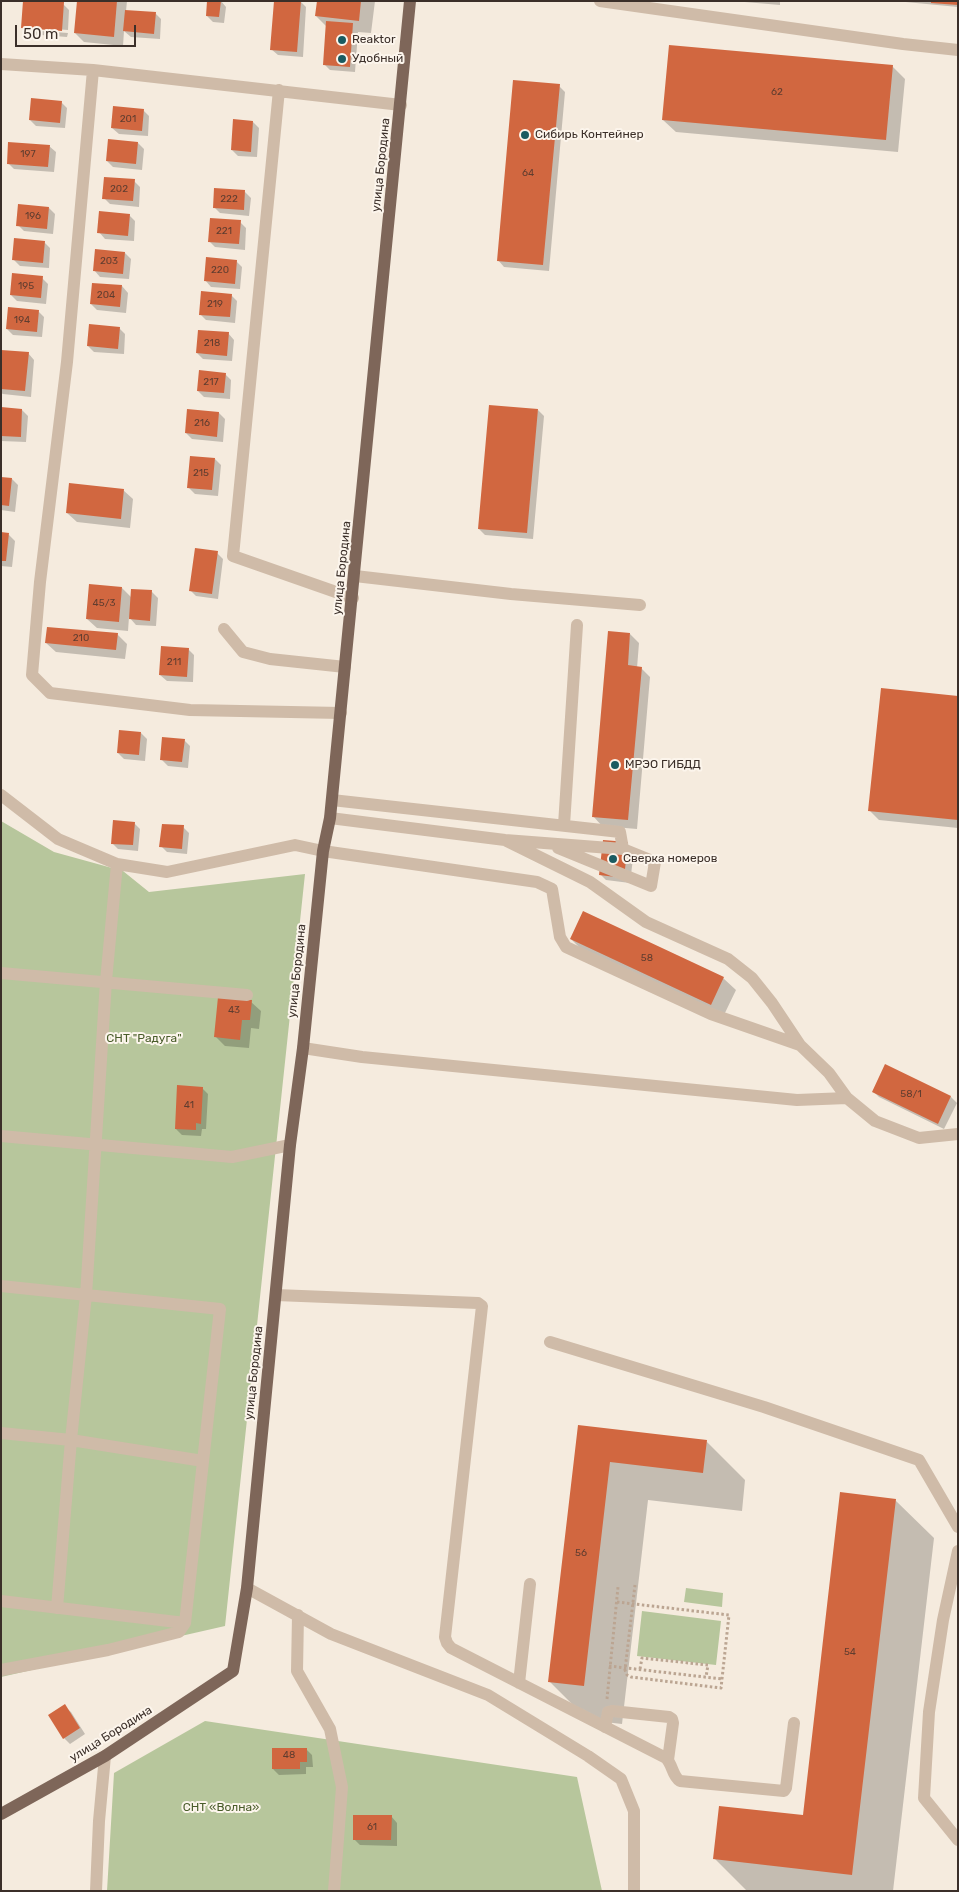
<!DOCTYPE html>
<meta charset="utf-8">
<style>
body{margin:0}
#map{position:relative;width:959px;height:1892px;overflow:hidden;background:#f5ebde;font-family:Rubik,sans-serif}
canvas{display:block}
.frame{position:absolute;inset:0;border:2px solid #3b2f29;pointer-events:none}
.scale{position:absolute;left:15px;top:25px;width:121px;height:22px;box-sizing:border-box;border:2px solid #3b2f29;border-top:0;padding-left:6px;font-size:15px;line-height:18px;white-space:nowrap;color:#3b2f29;-webkit-text-stroke:4px #fcf5ec;paint-order:stroke}
</style>
<div id="map">
<canvas width="959" height="1892"></canvas>
<div class="frame"></div>
<div class="scale">50 m</div>
</div>
<script>
const context = document.querySelector('canvas').getContext('2d');
context.lineJoin = 'round';
function fillPath(path, color) { context.fillStyle = color; context.fill(path, 'evenodd'); }
function stroke(path, color, width, dash) { context.strokeStyle = color; context.lineWidth = width; context.lineCap = dash ? 'butt' : 'round'; context.setLineDash(dash || []); context.stroke(path); }
function drawText(font, color, halo, rows, align = 'center') {
  context.font = font + ' Rubik,sans-serif'; context.lineWidth = 4; context.setLineDash([]); context.textBaseline = 'middle'; context.strokeStyle = halo; context.fillStyle = color; for (const [text, x, y, turn = 0] of rows) {
    context.save(); context.translate(x, y); context.rotate((+turn || 0) * Math.PI / 180); context.textAlign = isNaN(turn) ? turn : align; if (halo) context.strokeText(text, 0, 0); context.fillText(text, 0, 0); context.restore();
  }
}
fillPath(new Path2D(`
 M1,821l53,31 69,19 26,21 156,-18 -80,752 -224,51z
 M686,1588l37,5 -1,14 -38,-5z
 M642,1611l79,10 -5,44 -79,-9z
 M205,1721l372,56 25,114h-495l7,-118z`), '#b7c69c');
fillPath(new Path2D(`
 M24,1l39,3 6,6 -1,20 -41,-3v3l41,3 -1,4 -39,-3 -6,-7z
 M78,1h49l-1,10 29,2 6,6 -1,20 -29,-2 -7,-6 -1,15 -39,-4 -9,-9z
 M221,1l5,6 -2,16 -11,-1 -6,-6z
 M300,1l6,6 -3,50 -25,-2 -7,-6z
 M318,1h57l-4,32 -13,-1 -3,40 -25,-2 -6,-6 3,-37 -11,-11z
 M733,1h47v4z
 M895,1h63v6z
 M892,66l13,13 -7,73 -222,-20 -13,-12z
 M559,86l6,6 -16,179 -45,-4 -6,-7z
 M61,102l6,6 -2,20 -29,-2 -6,-6z
 M143,110l6,6 -1,20 -29,-2 -7,-6z
 M253,122l6,6 -2,29 -19,-1 -6,-6z
 M138,143l6,6 -2,21 -29,-3 -6,-6z
 M49,146l7,6 -2,20 -40,-3 -6,-6z
 M134,181l6,6 -1,20 -29,-3 -6,-6z
 M245,192l6,6 -2,18 -29,-3 -6,-6z
 M49,208l6,6 -2,20 -29,-3 -6,-6z
 M129,215l6,6 -1,20 -29,-2 -6,-7z
 M240,222l6,6 -1,22 -30,-3 -6,-6z
 M44,242l6,6 -1,20 -29,-2 -7,-7z
 M125,253l6,6 -2,20 -29,-2 -6,-7z
 M236,261l6,6 -2,22 -29,-2 -6,-7z
 M42,278l6,6 -2,20 -29,-3 -6,-6z
 M122,286l6,7 -2,20 -29,-3 -6,-6z
 M231,295l6,6 -2,22 -29,-3 -6,-6z
 M38,311l6,6 -2,20 -29,-2 -6,-6z
 M119,328l6,6 -1,20 -30,-2 -6,-6z
 M228,333l6,7 -2,21 -29,-2 -6,-6z
 M1,351l27,2 6,7 -3,37 -28,-3 -2,-1z
 M225,374l6,6 -1,19 -26,-2 -6,-6z
 M1,409l21,1 6,6 -2,26 -25,-1z
 M188,410l31,3 6,6 -2,23 -31,-3 -6,-6z
 M538,410l6,6 -11,123 -48,-4 -6,-6z
 M215,459l6,6 -3,31 -23,-2 -6,-6z
 M1,478l11,1 6,6 -3,27 -14,-2z
 M123,490l10,9 -3,29 -53,-6 -10,-9z
 M1,534l8,1 6,6 -3,26 -11,-1z
 M217,553l6,6 -5,40 -22,-3 -6,-6z
 M122,588l10,10 20,-6 6,6 -2,28 -20,-1 -7,-8 -1,14 -31,-3 -10,-9z
 M117,634l10,10 -2,15 -69,-7 -10,-9z
 M630,634l9,9 -2,25h4l9,9 -13,152 -35,-3 -9,-10z
 M188,649l6,6 -1,27 -26,-1 -7,-6z
 M958,697v131l-79,-8 -9,-9z
 M141,733l6,6 -2,22 -21,-2 -6,-6z
 M184,740l6,6 -2,22 -20,-2 -6,-6z
 M134,823l6,6 -2,22 -20,-2 -6,-6z
 M183,827l6,6 -2,21 -20,-2 -6,-6z
 M634,850l-4,33 -24,-3 -6,-6z
 M571,939l152,39 13,12 -13,27 -139,-65z
 M251,1002l10,9 -2,18 -8,-1 -2,20 -24,-2 -9,-9z
 M886,1066l65,31 6,6 -13,26 -65,-32 -6,-6z
 M202,1088l6,6 -2,35h-4l-1,7 -19,-1 -6,-6z
 M579,1426l127,15 39,39 -3,31 -94,-11 -26,224 -34,-4 -39,-39z
 M895,1500l39,38 -41,353h-146l-33,-33 90,-41z
 M64,1706l7,6 14,22 -15,10 -6,-6z
 M306,1749l6,6 1,12h-7v7l-27,1 -6,-6z
 M391,1816l6,7v23l-37,-1 -6,-6z`), '#0003');
fillPath(new Path2D(`
 M23,1l41,1 -2,29 -41,-3z
 M77,1h40l-3,36 -40,-4z
 M207,1h14l-2,16 -13,-1z
 M274,1h27l-4,51 -27,-2z
 M317,1h44l-2,20 -44,-5z
 M931,1h27v4l-27,-2z
 M125,10l31,2 -2,22 -31,-3z
 M326,21l27,2 -3,44 -27,-2z
 M669,45l224,20 -7,75 -224,-20z
 M513,80l47,4 -17,181 -46,-4z
 M31,98l31,3 -2,22 -31,-3z
 M113,106l31,3 -2,22 -31,-3z
 M233,119l20,2 -2,31 -20,-2z
 M108,139l30,3 -2,22 -30,-3z
 M8,142l42,3 -2,22 -41,-3z
 M104,177l31,2 -2,22 -31,-2z
 M214,188l31,2 -1,20 -31,-2z
 M18,204l31,3 -2,22 -31,-3z
 M99,211l31,3 -2,22 -31,-3z
 M210,218l31,2 -2,24 -31,-2z
 M14,238l31,3 -2,22 -31,-3z
 M95,249l30,3 -2,22 -30,-3z
 M206,257l31,3 -2,24 -31,-3z
 M12,273l31,3 -2,22 -31,-3z
 M92,283l30,2 -2,22 -30,-3z
 M201,291l31,3 -2,23 -31,-2z
 M8,307l31,3 -2,22 -31,-3z
 M89,324l31,3 -2,22 -31,-3z
 M198,330l31,2 -2,24 -31,-3z
 M1,350l28,2 -4,39 -24,-2z
 M199,370l27,3 -2,20 -27,-2z
 M489,405l49,4 -11,124 -49,-4z
 M1,407l21,2 -1,28 -20,-1z
 M187,409l32,3 -2,25 -32,-4z
 M190,456l25,2 -3,32 -25,-2z
 M1,477l11,1 -3,28 -8,-1z
 M69,483l55,6 -3,30 -55,-6z
 M1,532l8,1 -3,28h-5z
 M195,548l23,3 -6,43 -23,-3z
 M89,584l33,3 -3,35 -33,-3z
 M131,589l21,1 -2,31 -21,-2z
 M47,627l71,6 -2,17 -71,-7z
 M608,631l22,2 -2,32 14,2 -14,153 -36,-3z
 M161,646l28,2 -2,29 -28,-2z
 M881,688l77,8v124l-90,-9z
 M119,730l22,2 -2,23 -22,-2z
 M162,737l23,2 -3,23 -22,-2z
 M113,820l22,2 -2,23 -22,-1z
 M162,824l22,1 -2,24 -23,-2z
 M603,840l25,2 -4,36 -25,-3z
 M583,911l141,66 -13,28 -141,-66z
 M218,997l34,3 -2,20h-8l-2,20 -26,-3z
 M885,1064l66,32 -13,28 -66,-32z
 M177,1085l26,2 -2,37 -5,-1v7l-21,-1z
 M578,1425l129,15 -4,33 -93,-11 -26,224 -36,-4z
 M840,1492l56,7 -44,376 -139,-16 6,-53 84,9z
 M65,1704l15,24 -17,11 -15,-24z
 M272,1748h35v14h-7v7h-28z
 M353,1815h39l-1,25h-38z`), '#d16740');
stroke(new Path2D(`
 M617,1602l112,13 -8,73 -90,-11 -4,-2 -2,-5 10,-85
 M609,1666l113,13
 M640,1669l2,-11 66,7 -2,12
 M607,1699l11,-112`), '#bba592', 3, [2.5, 2.5]);
stroke(new Path2D(`
 M600,1l303,43 55,6
 M1,64l92,6 308,35
 M93,70l-26,292 -27,220 -8,93 18,18 140,17 151,3
 M279,90l-46,466 120,42
 M355,576l156,18 129,11
 M224,629l19,23 27,7 75,8
 M1,795l57,44 59,25 50,8 128,-27 28,6 214,31 15,7 8,48 6,10 145,67 89,31 -28,-42 -20,-25 -24,-19 -82,-37 -56,-40 -85,-42
 M330,818l175,22 118,9 -3,-17 -288,-32
 M564,825l13,-200
 M558,848l93,38 4,-24 -32,-13
 M1,973l246,22
 M800,1045l29,28 18,25
 M303,1048l59,9 435,43 50,-2 28,23 44,17 39,-4
 M1,1136l231,21 58,-12
 M1,1286l219,23 -35,314 -6,9 -71,18 -107,20
 M276,1295l202,8 4,3 -37,331 2,6 4,5 215,110c7,7 6,18 14,23l104,10 2,-3 8,-65
 M550,1342l214,65 155,53 39,67
 M1,1433l70,7 132,21
 M958,1551l-15,69 -14,92 -5,86 34,42
 M247,1588l84,46 157,61 100,61 33,23 13,32v80
 M1,1601l184,22
 M57,1608l14,-168 15,-145 20,-314 11,-117
 M298,1615l-1,56 33,58 12,58 -8,104
 M519,1683l11,-99
 M605,1727l3,-15 4,-1 57,6 3,2 1,4 -5,37
 M96,1891l3,-70 6,-65`), '#cfbba8', 12);
stroke(new Path2D(`
 M1,1814l104,-58 128,-85 14,-83 43,-443 13,-97 20,-197 7,-33 80,-817`), '#7e6659', 12);
for (const [x, y, r, color] of [
 [342,40,5,"#1a5b61"],
 [342,59,5,"#1a5b61"],
 [525,135,5,"#1a5b61"],
 [615,765,5,"#1a5b61"],
 [613,859,5,"#1a5b61"]
]) { const dot = new Path2D(); dot.arc(x, y, r, 0, 2 * Math.PI); context.fillStyle = color; context.fill(dot); stroke(dot, '#fcf5ec', 2); }
drawText('10px', '#603d2f', null, [
 ["62",777,92],
 ["201",128,119],
 ["197",28,154],
 ["64",528,173],
 ["202",119,189],
 ["222",229,199],
 ["196",33,216],
 ["221",224,231],
 ["203",109,261],
 ["220",220,270],
 ["195",26,286],
 ["204",106,295],
 ["219",215,304],
 ["194",22,320],
 ["218",212,343],
 ["217",211,382],
 ["216",202,423],
 ["215",201,473],
 ["45/3",104,603],
 ["210",81,638],
 ["211",174,662],
 ["58",647,958],
 ["43",234,1010],
 ["58/1",911,1094],
 ["41",189,1105],
 ["56",581,1553],
 ["54",850,1652],
 ["48",289,1755],
 ["61",372,1827]
]);
drawText('12px', '#3b2f29', '#fcf5ec', [
 ["Reaktor",352,40],
 ["Удобный",352,59],
 ["Сибирь Контейнер",535,135],
 ["МРЭО ГИБДД",625,765],
 ["Сверка номеров",623,859]
], 'left');
drawText('12px', '#3b2f29', '#fcf5ec', [
 ["улица Бородина",381,165,-84],
 ["улица Бородина",342,568,-84],
 ["улица Бородина",297,971,-84],
 ["улица Бородина",254,1373,-84],
 ["улица Бородина",111,1734,-32]
]);
drawText('12px', '#495c2a', '#fcf5ec', [
 ["СНТ \"Радуга\"",144,1039],
 ["СНТ «Волна»",221,1808]
]);
</script>
